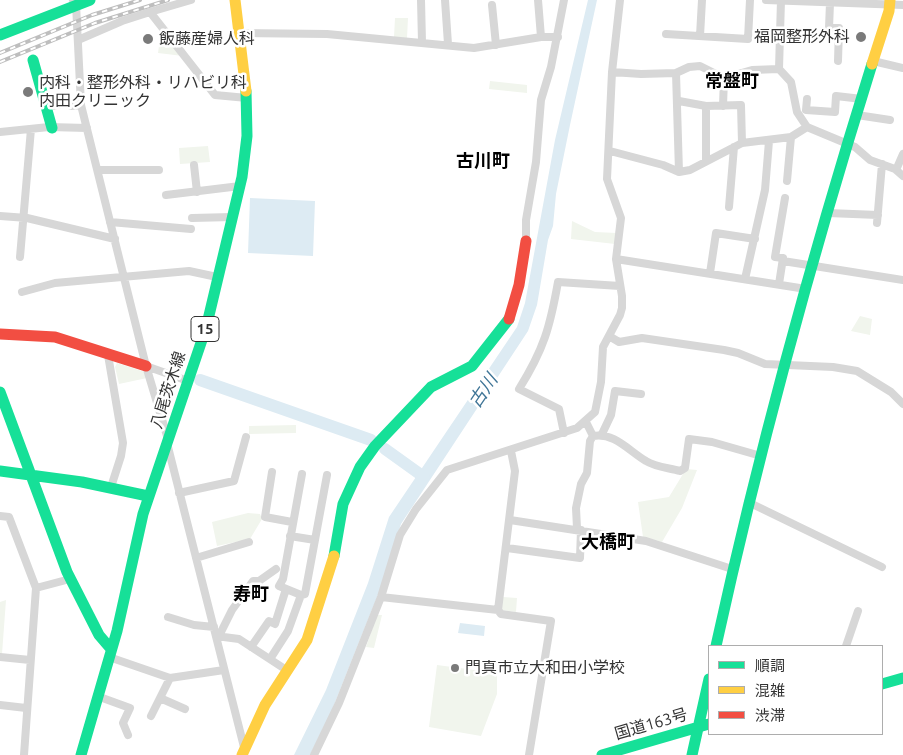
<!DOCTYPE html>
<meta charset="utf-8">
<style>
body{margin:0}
#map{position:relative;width:903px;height:755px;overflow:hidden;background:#fff;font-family:Ubuntu,"Noto Sans JP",sans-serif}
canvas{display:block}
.legend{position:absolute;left:708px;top:645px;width:175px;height:90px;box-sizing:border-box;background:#fff;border:1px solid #adadad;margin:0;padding:6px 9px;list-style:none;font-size:15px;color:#333}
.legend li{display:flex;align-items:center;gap:10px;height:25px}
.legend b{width:25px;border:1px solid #adadad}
</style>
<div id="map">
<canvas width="903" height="755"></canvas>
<ul class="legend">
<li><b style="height:6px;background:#16e098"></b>順調</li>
<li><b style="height:6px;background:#ffcf43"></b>混雑</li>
<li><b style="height:6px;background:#f24e42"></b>渋滞</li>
</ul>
</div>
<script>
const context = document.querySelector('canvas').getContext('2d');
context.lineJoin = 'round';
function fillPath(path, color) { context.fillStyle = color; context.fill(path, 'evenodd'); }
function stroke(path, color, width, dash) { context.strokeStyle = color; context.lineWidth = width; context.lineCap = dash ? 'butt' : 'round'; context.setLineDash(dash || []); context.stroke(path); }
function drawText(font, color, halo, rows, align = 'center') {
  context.font = font + ' Ubuntu,"Noto Sans JP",sans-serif'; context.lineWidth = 5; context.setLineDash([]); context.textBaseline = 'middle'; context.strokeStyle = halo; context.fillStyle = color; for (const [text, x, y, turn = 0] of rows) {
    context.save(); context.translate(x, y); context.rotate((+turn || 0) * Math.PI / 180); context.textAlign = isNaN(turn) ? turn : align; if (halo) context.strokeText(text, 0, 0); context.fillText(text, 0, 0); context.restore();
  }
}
fillPath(new Path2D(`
 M395,18h13l-1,20 -13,-1z
 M159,46l18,2 6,8 -25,-3z
 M490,81l37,4v8l-38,-4z
 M208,146l2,16 -30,2 -1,-16z
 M572,221l23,11 22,1 -2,11 -44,-5z
 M860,316l12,3 -2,16 -19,-4z
 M117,363l28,9 2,6 -28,6 -4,-17z
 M296,425v8l-47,1v-8z
 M686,469l11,1 -15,38 -20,34 -19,-5 -5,-35 31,-5z
 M248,513l12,1 2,5 -12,20 -33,7 -5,-24z
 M503,597l14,1 -1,14 -15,-2z
 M6,600l-4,54h-2v-52z
 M377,615h5l-8,33 -8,-1z
 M437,665l60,8v21l-16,42 -52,-9z`), '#f1f5ed');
fillPath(new Path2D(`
 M588,0h9l-27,125 -14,69 -3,32 -5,14 -11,65 -9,26 -127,193 -20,63 -49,123 -22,45h-16l32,-65 42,-107 21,-66 128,-190 8,-24 30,-163z
 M250,198l65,3 -2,55 -65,-3z
 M460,623l25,3 -1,10 -26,-3z`), '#ddebf3');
stroke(new Path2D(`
 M200,380l171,60
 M385,449l39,28`), '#ddebf3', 12);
stroke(new Path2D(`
 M73,0l3,4 5,101 65,261 21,70
 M421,0l1,42
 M445,0l3,44
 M538,0l3,37
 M766,0l137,5
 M830,3l-1,25h10l-1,33
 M492,5l4,40
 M150,12l41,-12
 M239,33l88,1 147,14 67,-11h17
 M666,34l82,5 2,-39
 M700,36l2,-36
 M78,40l44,-19 28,-9 65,83 32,3
 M873,61l30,7
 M779,69l2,-69
 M612,72l29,2 35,-1 13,-6 11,-1 24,12 28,-8 27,-1 12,13 6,30 10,15 48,20 15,13 25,9 8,7
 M676,73l3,99
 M807,99l-1,11 29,2 1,-16 26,3
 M679,101l27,5 35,-1 1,38
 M706,106v55
 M723,106l1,-28
 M47,107l19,-4 5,3 10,-1
 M857,115l33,5
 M0,132l49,-5 38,1
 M610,151l53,14 16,7 11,-2 52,-27 49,-6 16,-10
 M194,165l3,27
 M98,170h61
 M896,170l7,-16
 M787,181l4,-44
 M166,195l74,-9
 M729,207l5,-60
 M828,213l50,2
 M0,216l27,2 88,21
 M192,218l40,-1
 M110,222l81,7
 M877,223l5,-59
 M526,241v-21l10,-58 5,-62 10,-33 13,-67
 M20,257l11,-128
 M616,259l190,30
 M783,261l120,19
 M710,273l6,-40 39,6
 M745,279l20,-89 4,-49
 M779,284l4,-26 -8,-1 10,-59
 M22,292l33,-9 134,-12 28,6
 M609,336l10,6 23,-4 82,12 14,3 27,11 68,3 24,4 34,21 12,12
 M108,355l15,88 -2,13 -10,31
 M146,366l42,15
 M586,422l7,14c21,-4 36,15 53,25 9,6 24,7 34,10l5,-3 4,-29 23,3 49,14
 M564,433l-5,-24 -40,-20c25,-40 31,-62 39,-107l62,4
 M602,434l9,-19 4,-24 26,3
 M168,447l76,300
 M511,451l4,20 -17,139 3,4 50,7 -22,134
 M272,472l-7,45 27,5
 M302,474l-19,105 -4,7 22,9 4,-1 22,-119
 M179,493l55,-12 12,-44
 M748,502l134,65
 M0,516l9,1 27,71 -12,167
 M510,520l136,21 86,28
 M577,528l-1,-20 5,-24 6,-11 3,-32 3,-5
 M290,536l25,4
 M507,548l73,10 1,-28
 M196,558l53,-16
 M36,588l34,-9
 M381,597l117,13
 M168,617l26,8 20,2
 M216,636l23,3 49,32
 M219,636l13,-26 21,-29h6l17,-12
 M846,646l12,-35
 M251,647l18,-26 6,3 11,-35
 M0,657l30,3
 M109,657l61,21 54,-8
 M270,659l18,-28 13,-36
 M97,696l33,12 -7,15 5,12
 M160,698l25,11
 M0,705l26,3
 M151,716l19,-38
 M314,755l25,-52 42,-106 19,-62 16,-26 31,-39 130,-42 18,-16 6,-30 2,-35 17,-32 2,-7v-12l-6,-37 5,-41 -14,-39 5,-107 8,-72`), '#d7d7d7', 8);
stroke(new Path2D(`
 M0,35l90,-35
 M33,60l19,68
 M0,392l67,180 32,63 12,14
 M0,471l82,11 66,14
 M334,556l9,-52 17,-37 15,-21 56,-59 41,-21 37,-47
 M716,646c43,-196 96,-390 156,-582
 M882,684l21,-6
 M81,755l36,-124 26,-117 63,-186 36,-151 5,-41 -1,-45
 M602,755l107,-31
 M692,755l17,-76`), '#16e098', 11);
stroke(new Path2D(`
 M235,0l11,91
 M872,64l17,-53 1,-11
 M242,755l23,-50 42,-65 27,-84`), '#ffcf43', 11);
stroke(new Path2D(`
 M509,319l10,-34 7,-44
 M0,334l55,3 91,29`), '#f24e42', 11);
const rail = new Path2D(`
 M0,53l92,-38 48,-15
 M0,62l95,-39 73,-23`);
stroke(rail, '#bebebe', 4);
stroke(rail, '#fff', 2, [5.5]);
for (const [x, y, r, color] of [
 [861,37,6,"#7a7a7a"],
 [148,39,6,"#7a7a7a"],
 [28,92,6,"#7a7a7a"],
 [455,668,5,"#7a7a7a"]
]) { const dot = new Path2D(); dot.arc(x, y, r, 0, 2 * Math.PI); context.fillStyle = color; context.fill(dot); stroke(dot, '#fff', 2); }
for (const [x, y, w] of [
 [205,329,28]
]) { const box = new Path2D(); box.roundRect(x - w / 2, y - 12.5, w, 25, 4); context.fillStyle = '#fff'; context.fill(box); stroke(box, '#333', 1); }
drawText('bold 15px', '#333', null, [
 ["15",205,329]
]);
drawText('16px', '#333', '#fff', [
 ["福岡整形外科",850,37,"right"],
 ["飯藤産婦人科",159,39],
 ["内科・整形外科・リハビリ科",39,83],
 ["内田クリニック",39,101],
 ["門真市立大和田小学校",465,668]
], 'left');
drawText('16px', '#333', '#fff', [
 ["八尾茨木線",168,390,-72],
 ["国道163号",651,724,-16]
]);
drawText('bold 18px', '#000', '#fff', [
 ["常盤町",732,81],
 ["古川町",483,161],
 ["大橋町",608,542],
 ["寿町",251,594]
]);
drawText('italic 18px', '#3f7597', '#fff', [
 ["古川",483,391,-56]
]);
</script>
